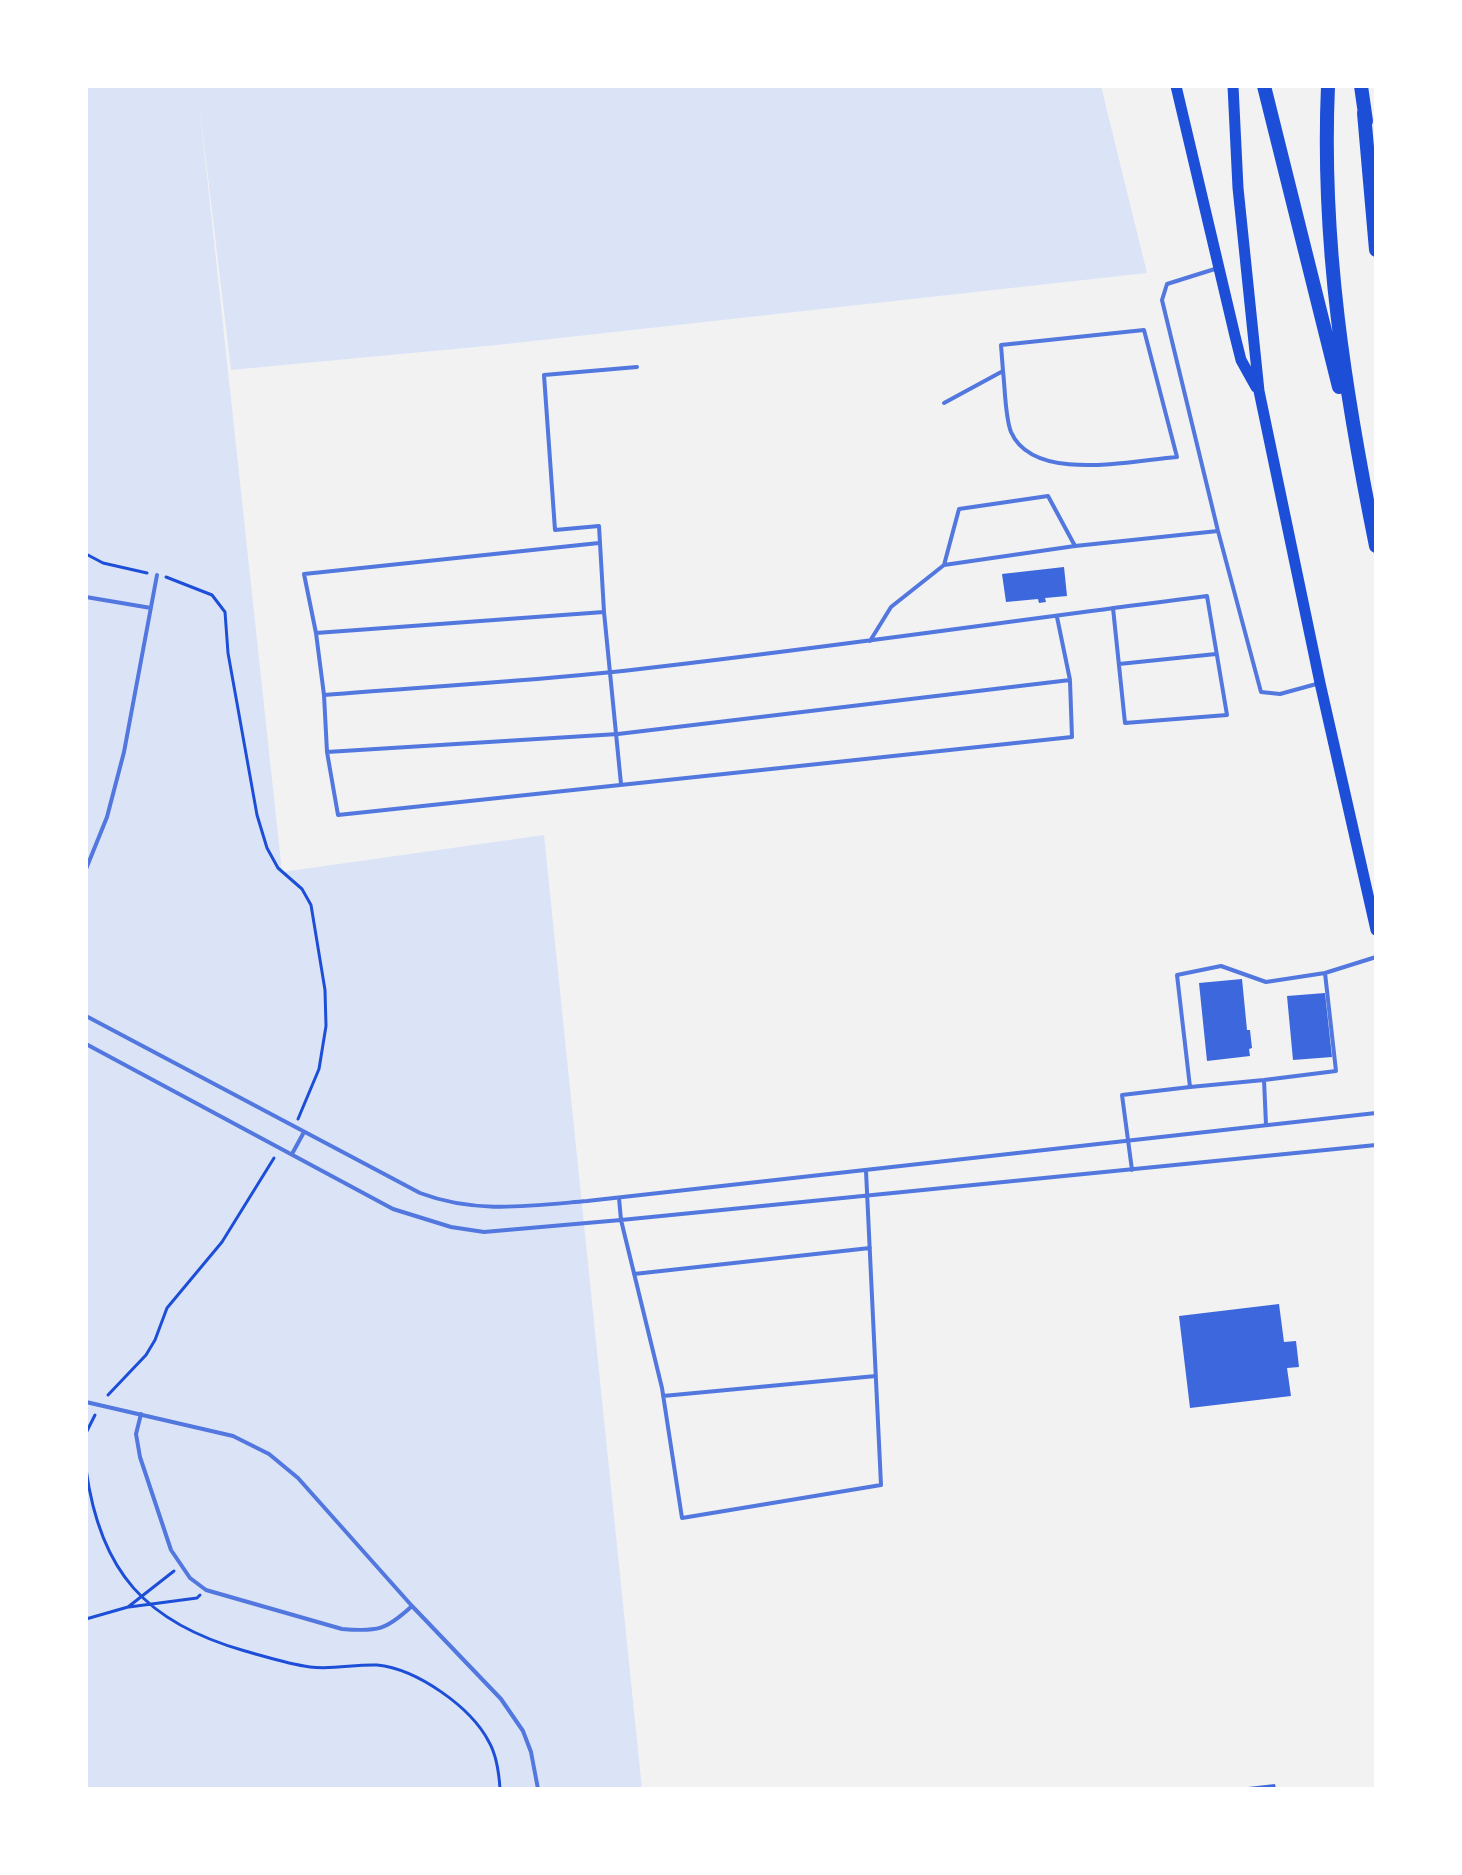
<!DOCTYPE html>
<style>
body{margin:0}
#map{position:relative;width:1462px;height:1875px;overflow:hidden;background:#f2f2f2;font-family:Cabin,sans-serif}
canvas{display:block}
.frame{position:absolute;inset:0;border:88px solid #fff;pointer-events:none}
</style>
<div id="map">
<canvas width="1462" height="1875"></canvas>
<div class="frame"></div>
</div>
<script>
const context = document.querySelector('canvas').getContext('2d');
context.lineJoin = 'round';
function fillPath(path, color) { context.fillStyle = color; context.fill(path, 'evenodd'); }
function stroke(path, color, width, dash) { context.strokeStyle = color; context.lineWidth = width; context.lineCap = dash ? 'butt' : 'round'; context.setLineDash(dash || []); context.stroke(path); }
fillPath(new Path2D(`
 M86,86h1015l46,187 -650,72 -266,25 -32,-268 83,770 262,-37 98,954h-556z`), '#dbe4f7');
fillPath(new Path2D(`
 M1064,567l3,29 -22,2 1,4 -7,1 -1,-4 -32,3 -4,-28z
 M1242,979l5,51h3l2,18 -3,1 1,7 -43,5 -8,-78z
 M1325,993l7,64 -39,3 -6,-64z
 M1279,1304l5,38 12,-1 3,26 -12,1 4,28 -101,12 -11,-92z
 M1275,1784l1,5h-28v-2z`), '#3d67dc');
stroke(new Path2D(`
 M86,554l17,9 44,10
 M166,577l46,18 13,17 3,41 29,162 10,33 11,20 24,21 9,16 14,85 1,36 -7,43 -21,50
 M108,1395l38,-40 9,-15 12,-32 55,-66 52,-84
 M86,1433l9,-18
 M86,1469c14,103 60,154 159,182 22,6 43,13 65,16 23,3 45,-3 67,-2 40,4 94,42 112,77 8,14 10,31 11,47
 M129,1607l68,-9 3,-3
 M86,1619l42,-12 46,-36`), '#1d4ed8', 3);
stroke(new Path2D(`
 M1218,268l-51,16 -5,16 56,231 43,161 19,2 40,-11
 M944,403l59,-32 -2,-26 143,-15 33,127c-44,3 -143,27 -166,-25 -6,-15 -6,-45 -8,-61
 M1075,546l-27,-50 -89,13 -15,56 131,-19 143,-15
 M86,597l65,11
 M604,612l-288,21 8,62 3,57 291,-18 452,-54 -13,-63
 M316,633l-12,-59 295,-31
 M870,641l21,-34 53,-42
 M1119,664l97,-10
 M324,695c97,-8 193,-13 289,-23 199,-22 396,-51 594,-76l20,119 -102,8 -12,-115
 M327,752l11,63 734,-78 -2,-56
 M621,784l-17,-172 -5,-86 -44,4 -11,-155 93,-8
 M86,869l21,-52 17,-65 33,-177
 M86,1016l334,177c55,21 109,13 167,8l789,-88
 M86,1044l307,165 58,18 33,5 137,-12 755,-75
 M1264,1080l72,-9 -11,-98
 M1190,1087l74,-7 2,45
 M292,1154l12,-22
 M1132,1170l-10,-75 68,-8 -13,-112 44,-9 45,16 59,-9 51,-16
 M619,1198l2,22 41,168 20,130 199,-33 -15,-314
 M634,1274l236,-26
 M663,1396l213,-20
 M86,1402l147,34 36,18 29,24 114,128 89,93 22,32 8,21 7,37
 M141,1414l-5,20 4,23 31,93 19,28 16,12 136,39c36,3 44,1 70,-23`), '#5277de', 4);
stroke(new Path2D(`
 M1176,86l59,250 6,24 15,27
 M1233,86l5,102 21,203 61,292 56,247`), '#1d4ed8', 11);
stroke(new Path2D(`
 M1264,86l75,301
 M1328,86c-7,157 17,307 48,460
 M1361,86l5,35
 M1364,113l12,137`), '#1d4ed8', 14);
</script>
